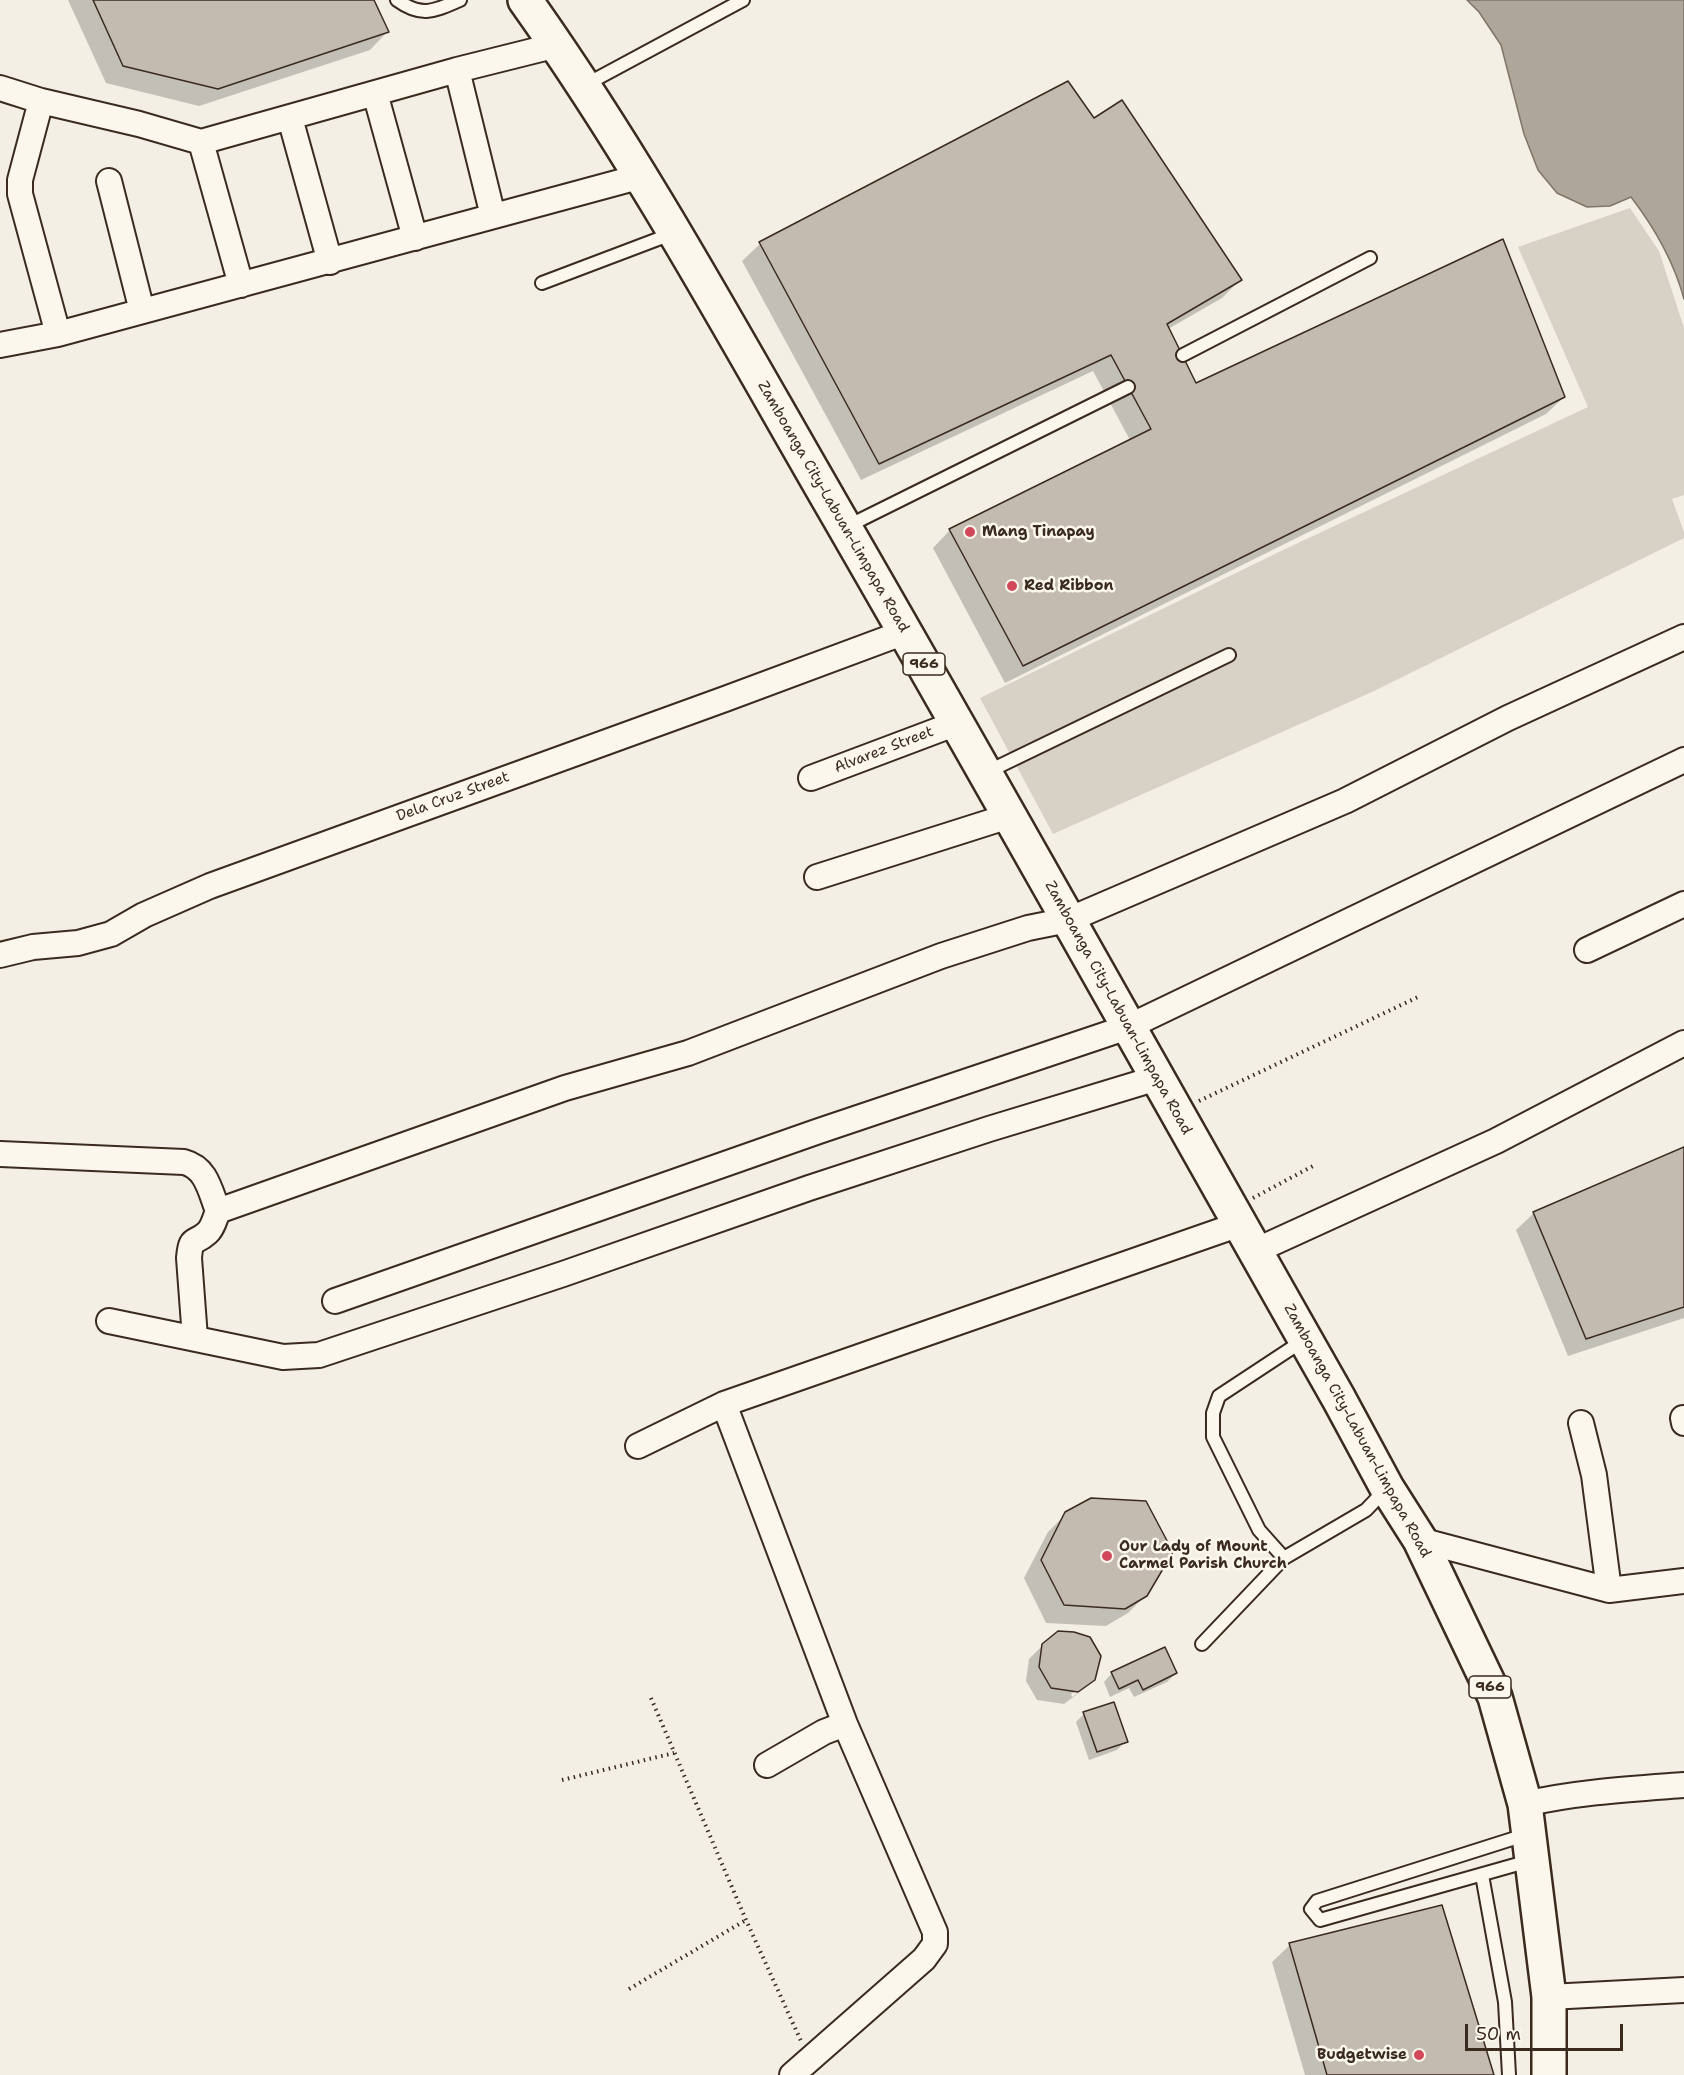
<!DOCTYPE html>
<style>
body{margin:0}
#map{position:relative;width:1684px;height:2075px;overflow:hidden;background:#f3efe4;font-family:"Shantell Sans",sans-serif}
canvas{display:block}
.scale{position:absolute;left:1465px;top:2024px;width:158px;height:27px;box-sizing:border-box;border:3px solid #3b2a1e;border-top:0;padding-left:8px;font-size:18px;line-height:21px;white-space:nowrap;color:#3b2a1e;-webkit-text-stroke:4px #fbf7ec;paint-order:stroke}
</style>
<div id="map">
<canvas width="1684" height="2075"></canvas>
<div class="scale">50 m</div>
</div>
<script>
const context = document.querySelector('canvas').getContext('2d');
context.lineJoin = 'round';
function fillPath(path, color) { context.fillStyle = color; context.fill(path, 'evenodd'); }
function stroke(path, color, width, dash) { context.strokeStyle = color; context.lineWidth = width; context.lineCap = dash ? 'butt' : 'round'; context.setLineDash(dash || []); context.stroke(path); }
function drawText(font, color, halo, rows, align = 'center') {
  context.font = font + ' "Shantell Sans",sans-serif'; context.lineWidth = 5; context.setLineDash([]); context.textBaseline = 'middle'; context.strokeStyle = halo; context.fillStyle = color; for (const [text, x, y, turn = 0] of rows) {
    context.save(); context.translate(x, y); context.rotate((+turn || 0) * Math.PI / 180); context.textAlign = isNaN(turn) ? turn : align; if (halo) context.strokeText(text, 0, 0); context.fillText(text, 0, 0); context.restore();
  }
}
fillPath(new Path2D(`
 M1630,208l29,43 25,77v167l-12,4 12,33v6l-312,154 -319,142 -73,-136 301,-147 307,-144 -70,-160z`), '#d8d1c6');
const water = new Path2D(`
 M1467,0h217v299c-10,-37 -30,-72 -53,-102l-21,9 -23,1 -30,-14 -19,-23 -14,-36 -23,-89 -22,-33z`);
fillPath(water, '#afa69a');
stroke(water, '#817468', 1.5);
fillPath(new Path2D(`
 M68,0h305l14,32 -17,18 -171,56 -93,-23z
 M1094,120l146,160 -18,18 -54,31 27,56 369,12 -18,17 -541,269 -72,-135 17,-18 180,-90 -37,-69 -232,109 -119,-219 18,-17z
 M1684,1149v169l-116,38 -52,-126 18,-17z
 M1066,1514l80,81 -18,18 -22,13 -60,-3 -22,-45 24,-46z
 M1043,1645l51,34 -10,10v-3l-13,8 1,3 12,-8 -20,15 -27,-4 -11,-19 3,-22z
 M1112,1673h64l-9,9 -33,15 -5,-9 -19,9 -6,-15z
 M1084,1714l42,27 -9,9 -28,10 -13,-38z
 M1290,1945l202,130h-187l-33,-113z`), '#0003');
const building = new Path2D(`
 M93,0h281l15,32 -171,57 -95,-23z
 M1068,81l26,37 28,-18 120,180 -75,44 29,59 307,-144 62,158 -542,269 -74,-137 202,-100 -40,-74 -232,109 -120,-222z
 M1684,1147v160l-98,32 -53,-127z
 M1091,1498l55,3 27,51 -26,44 -22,13 -61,-4 -23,-45 24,-48z
 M1058,1631l16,1 16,5 11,19 -6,24 -17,12 -27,-4 -12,-21 3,-23z
 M1165,1647l12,26 -34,17 -5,-10 -19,9 -8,-17z
 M1114,1702l14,40 -31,10 -14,-40z
 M1442,1905l52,170h-167l-38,-132z`);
fillPath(building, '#c3bbb0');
stroke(building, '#3b2a1e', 1.5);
const service = new Path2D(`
 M397,0c25,18 37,11 63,0
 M585,85l158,-85
 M542,283l132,-50
 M1183,355l187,-97
 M846,527l282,-140
 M987,772l242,-117
 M1304,1340l-85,56 -6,17v24l46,93 25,28 82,-48 20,-21
 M1202,1644l82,-86
 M1528,1834l-211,67 -6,8 9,11 209,-59
 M1482,1875l23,127 4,73`);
const minor = new Path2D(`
 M457,70l36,146
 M0,88l41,13 98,23 62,18 256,-72 100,-25
 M375,93l40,145
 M41,101l-21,79v14l38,140
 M290,118l40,144
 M201,142l40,143
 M109,181l33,130
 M0,345l58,-11 584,-158
 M811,778l146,-55
 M817,877l192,-61
 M1587,950l97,-46
 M0,955l33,-8 45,-4 33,-9 33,-19 66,-29 515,-187 180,-67
 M0,1154l184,8c23,6 26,29 34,49
 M1255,1251l241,-110 188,-98
 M335,1301l484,-170 309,-104 556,-267
 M109,1321l174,36 36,-2 244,-81 246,-86 180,-59 168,-51
 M195,1338l-6,-80c2,-23 5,-13 18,-25 6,-5 8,-15 11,-22l347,-123 123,-35 253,-97 87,-28 40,-8 277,-119 163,-83 176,-81
 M724,1404l121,320 90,208v12l-11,15 -132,116
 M1683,1418l1,5
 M1581,1423l13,52 15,115
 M638,1446l86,-42 516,-180
 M1420,1540l189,50 75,-9
 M767,1765l57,-33 21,-8
 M1525,1804c52,-12 106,-15 159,-19
 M1549,1997l135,-7`);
const primary = new Path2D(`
 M525,0c113,159 207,332 304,500 173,299 340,600 510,899l48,89 33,52 75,157 30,107 24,193v78`);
stroke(service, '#3b2a1e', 16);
stroke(minor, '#3b2a1e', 28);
stroke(primary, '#3b2a1e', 38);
stroke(new Path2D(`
 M1199,1101l219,-104
 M1253,1198l60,-32
 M651,1698l95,222 55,121
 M562,1780l112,-27
 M629,1989l117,-69`), '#3b2a1e', 4, [1.5, 4.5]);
stroke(service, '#fbf7ec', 12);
stroke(minor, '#fbf7ec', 24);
stroke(primary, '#fbf7ec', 33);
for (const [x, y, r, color] of [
 [970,532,6,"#d1495b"],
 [1012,586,6,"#d1495b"],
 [1107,1556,6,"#d1495b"],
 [1419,2055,6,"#d1495b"]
]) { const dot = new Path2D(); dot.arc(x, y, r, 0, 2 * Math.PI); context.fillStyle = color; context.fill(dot); stroke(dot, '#fbf7ec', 2); }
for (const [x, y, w] of [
 [924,664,42],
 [1490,1687,42]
]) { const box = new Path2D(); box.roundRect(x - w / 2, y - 11, w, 22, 4.5); context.fillStyle = '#fbf7ec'; context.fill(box); stroke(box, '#3b2a1e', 1.5); }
drawText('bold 14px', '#3b2a1e', null, [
 ["966",924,664],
 ["966",1490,1687]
]);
drawText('15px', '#3b2a1e', '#fbf7ec', [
 ["Zamboanga City-Labuan-Limpapa Road",833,507,60],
 ["Alvarez Street",884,750,-21],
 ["Dela Cruz Street",453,797,-20],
 ["Zamboanga City-Labuan-Limpapa Road",1118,1008,61],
 ["Zamboanga City-Labuan-Limpapa Road",1357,1431,61]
]);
drawText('bold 15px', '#3b2a1e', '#fbf7ec', [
 ["Mang Tinapay",982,532],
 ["Red Ribbon",1024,586],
 ["Our Lady of Mount",1119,1547],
 ["Carmel Parish Church",1119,1564],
 ["Budgetwise",1407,2055,"right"]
], 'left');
</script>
